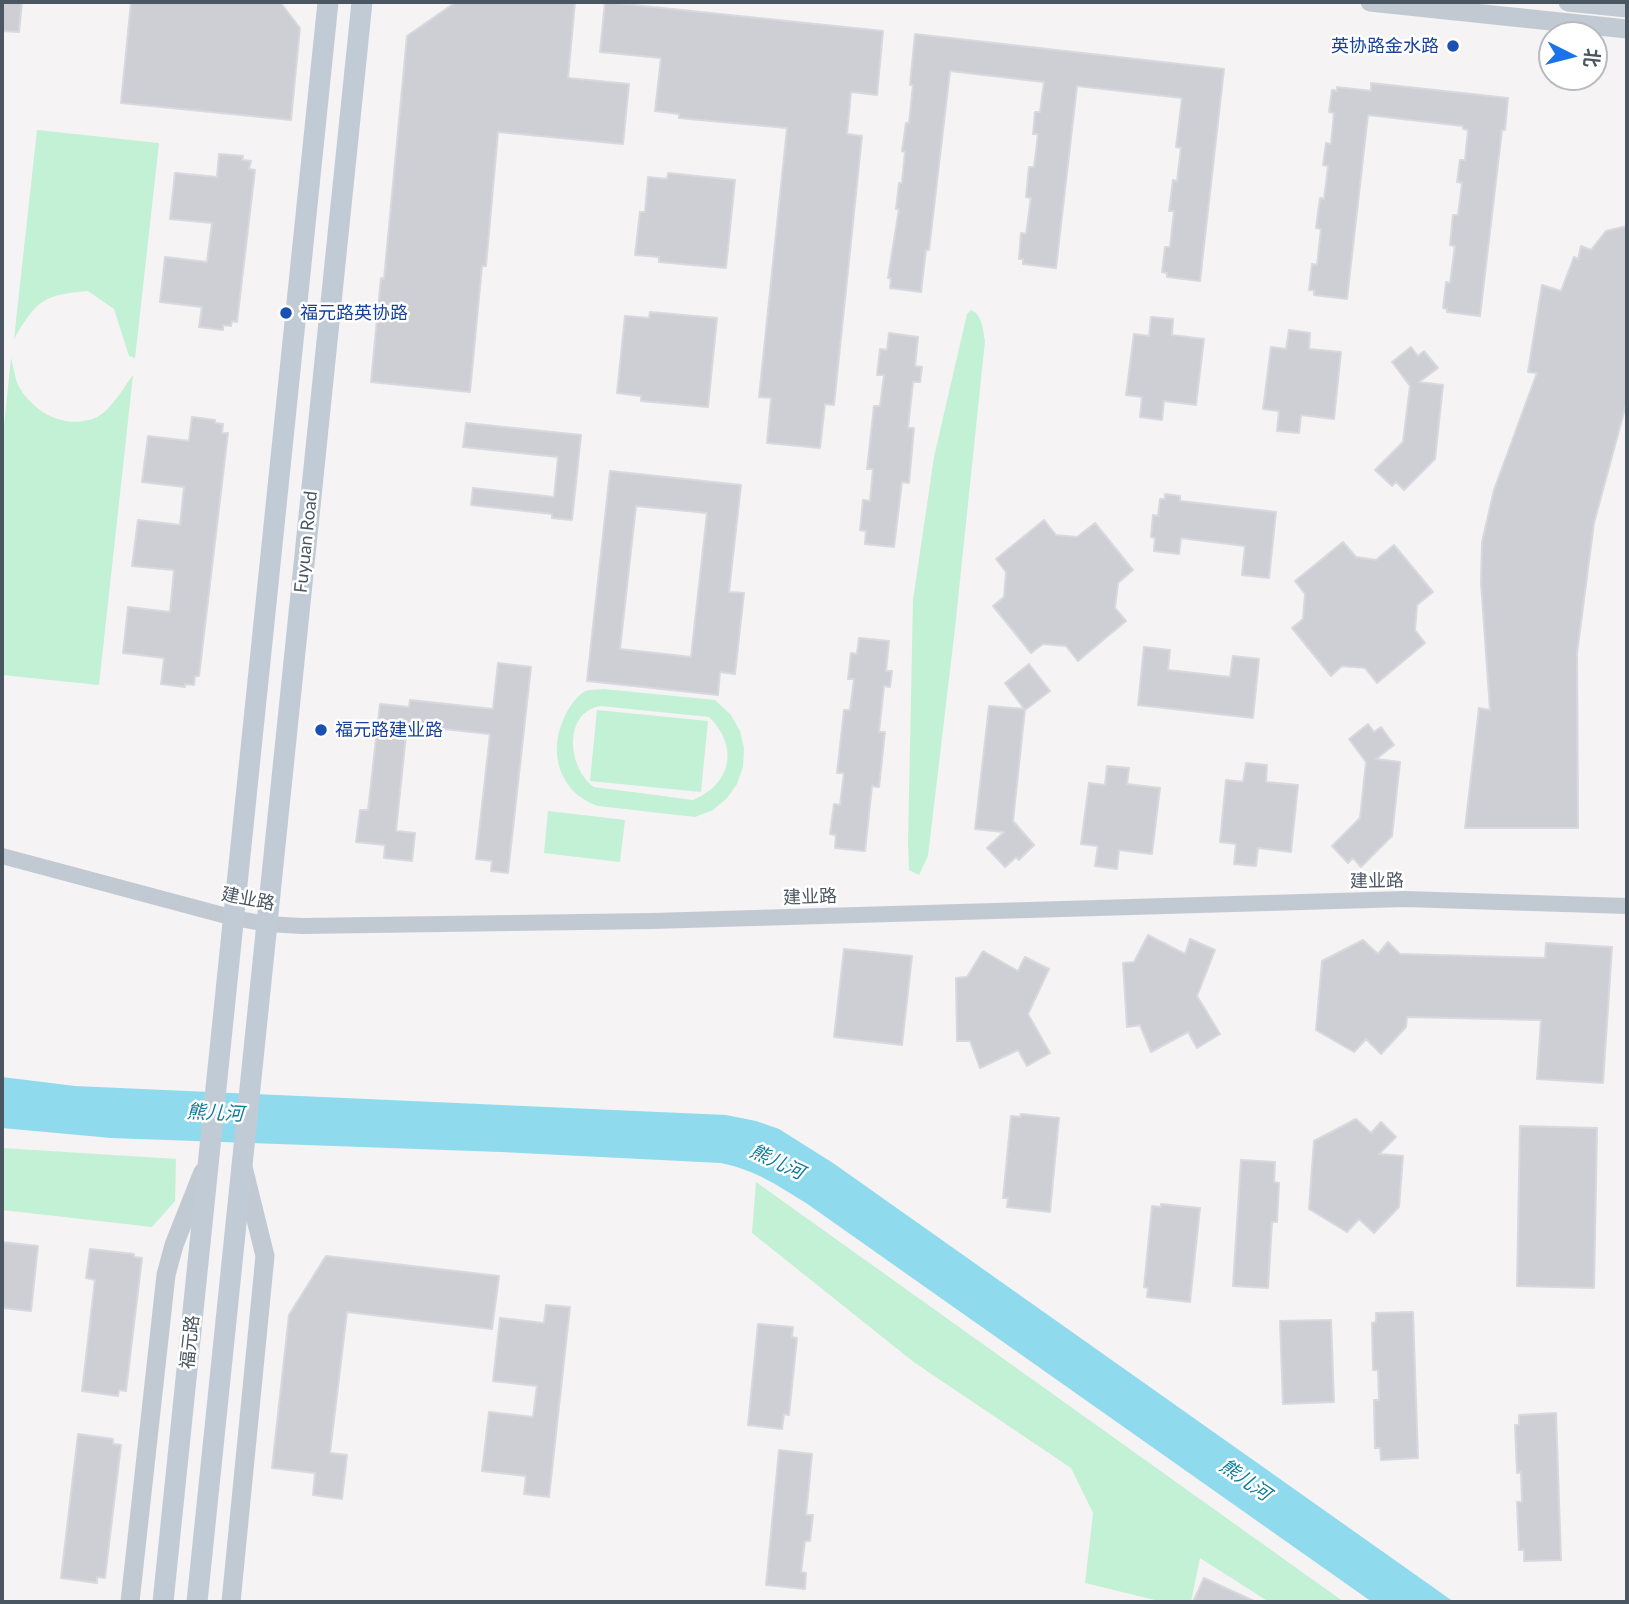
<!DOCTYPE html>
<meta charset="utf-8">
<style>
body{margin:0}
#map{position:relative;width:1629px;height:1604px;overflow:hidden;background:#f5f3f3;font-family:Lato,"Noto Sans SC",sans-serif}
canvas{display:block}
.frame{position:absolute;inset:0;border:4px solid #4a5661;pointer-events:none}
.north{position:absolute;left:1538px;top:21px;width:70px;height:70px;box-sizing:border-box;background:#fff;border:2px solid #b7bbc0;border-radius:50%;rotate:96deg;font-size:19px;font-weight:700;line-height:28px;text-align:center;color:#4a5661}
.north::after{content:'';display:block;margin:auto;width:24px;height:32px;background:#1a73e8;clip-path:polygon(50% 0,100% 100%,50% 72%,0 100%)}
</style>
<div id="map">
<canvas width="1629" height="1604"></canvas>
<div class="frame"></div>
<div class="north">北</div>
</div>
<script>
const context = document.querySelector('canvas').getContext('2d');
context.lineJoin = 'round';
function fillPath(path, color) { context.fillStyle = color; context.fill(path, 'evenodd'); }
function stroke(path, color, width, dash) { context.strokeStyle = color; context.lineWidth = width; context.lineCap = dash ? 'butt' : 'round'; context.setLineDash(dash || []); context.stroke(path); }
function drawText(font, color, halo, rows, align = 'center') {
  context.font = font + ' Lato,"Noto Sans SC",sans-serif'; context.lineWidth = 5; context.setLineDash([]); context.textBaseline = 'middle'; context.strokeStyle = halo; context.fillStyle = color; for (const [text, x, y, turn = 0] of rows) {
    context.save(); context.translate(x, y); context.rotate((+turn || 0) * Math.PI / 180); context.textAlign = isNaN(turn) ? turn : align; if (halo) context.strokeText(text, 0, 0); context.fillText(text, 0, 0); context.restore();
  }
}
fillPath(new Path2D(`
 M37,130l122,13 -24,215 -6,-2 -15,-47 -26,-18c-45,4 -51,9 -74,48z
 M971,310c11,4 12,20 14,31l-30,287 -27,228 -9,19 -10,-5 -1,-27 5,-243 21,-143 33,-143z
 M11,358c3,10 4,24 10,32 16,25 48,40 76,27 15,-8 26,-29 36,-42l-34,310 -97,-10v-229z
 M603,689l112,11 16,15 9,16 4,17 -1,19 -6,17 -10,14 -14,12 -18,7 -97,-11c-39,-13 -51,-55 -33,-90 4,-9 12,-21 21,-25 5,-2 12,-1 17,-2zM601,706l108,11c30,29 23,67 -16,83l-99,-13c-28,-21 -30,-76 7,-81z
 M597,710l111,11 -7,71 -111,-11z
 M548,811l77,9 -5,42 -76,-9z
 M2,1148l174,11 -1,42 -23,26 -150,-17z
 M756,1182l588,420h-75l-69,-44 -9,44h-28l-78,-19 8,-70 -22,-45 -156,-105 -163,-130z`), '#c3f1d5');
fillPath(new Path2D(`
 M2,1077l73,9 651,29 30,6 23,8 54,34 621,439h-82l-566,-399c-29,-18 -51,-33 -85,-40l-220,-11 -390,-14 -109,-10z`), '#90daee');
const building = new Path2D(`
 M2,2h20l-3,30 -17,-1z
 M131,2h149l20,26 -9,92 -170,-17z
 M456,2h119l-7,76 61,6 -6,60 -125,-12 -12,134h-4l-12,126 -99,-10 10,-104 3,1 23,-243z
 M605,2l278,29 -6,64 -26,-3 -4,42 15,2 -28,269 -9,-1 -5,44 -53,-5 4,-45 -12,-1 28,-269 -108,-10v-4l-24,-3 6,-53 -61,-6z
 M915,34l309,35 -24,212 -33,-4v-4l-5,-1 3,-25h5l4,-36h-5l4,-31 4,1 4,-33 -5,-1 6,-49 -105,-12 -21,182 -33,-4v-5h-4l2,-26 5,1 5,-36 -5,-1 3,-30h5l4,-33h-5l2,-22h5l4,-30 -94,-11 -21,179h-3l-5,42 -31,-4 1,-10h-3l11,-69h-3l3,-26h3l3,-31 -3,-1 4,-28h3l4,-38h-3z
 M1371,83l137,15 -3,32h-3l-22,186 -33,-4v-3l-4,-1 3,-26 4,1 5,-37 -5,-1 3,-30h5l4,-32 -5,-1 3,-22h5l3,-30 -5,-1v-3l-95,-11 -21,184 -33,-4v-5h-5l3,-26 5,1 4,-36 -5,-1 4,-30 4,1 4,-33 -5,-1 3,-22 5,1 3,-31 -5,-1 3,-22 5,1v-4l34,4z
 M219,154l24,2 -1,4 9,1 -2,8 6,1 -18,152 -5,-1 -1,5 -8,-1v5l-24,-3 3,-20 -42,-5 5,-45 42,5 5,-39 -42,-4 5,-46 42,4z
 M668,173l67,7 -9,88 -67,-6v-5l-24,-2 5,-43h5l3,-35 19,2z
 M1627,226v175l-33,122 -17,130 1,175h-113l14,-120 11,2 -9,-127 1,-41 12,-52 43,-117 -9,-1 14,-87 19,6 13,-34 4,2 3,-13 10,4 15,-19z
 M650,312l67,6 -9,89 -67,-6v-5l-24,-3 8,-77 24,2z
 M1151,317l22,2 -1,16 32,4 -8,66 -32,-4 -2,19 -22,-3 2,-20 -16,-2 8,-61 15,2z
 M1289,330l21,3 -1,16 32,3 -7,67 -33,-4 -2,18 -22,-2 2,-20 -16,-2 8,-62 15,2z
 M889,333l29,4 -3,29 7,1 -2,15h-7l-5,46h6l-5,55 -7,-1 -8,65 -29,-3 1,-13 -6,-1 3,-30 7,1 3,-32h-6l7,-63h6l4,-31h-7l3,-26 7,1z
 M1411,347l7,9 6,-5 14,17 -19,14 24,3 -8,74 -31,31 -8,-8 -4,4 -17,-16 28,-28 7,-56 -18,-24z
 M192,417l23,3v3l8,1 -1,9h6l-29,243h-4l-1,9 -9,-1v3l-24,-3 3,-26 -41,-5 5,-46 42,5 4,-42 -42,-4 6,-46 42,5 4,-38 -42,-5 6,-46 41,5z
 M466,423l115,12 -9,85 -20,-2v-4l-81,-9 2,-17 81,9 4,-40 -95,-10z
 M610,471l131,14 -12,107 15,1 -9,81 -15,-2 -2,23 -131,-14zM636,506l71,7 -16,144 -71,-8z
 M1165,494l15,2v5l96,11 -7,66 -27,-3 3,-29 -64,-8 -2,16 -25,-3 1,-13 -4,-1 2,-22 5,1 2,-17h5z
 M1044,520l12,15 21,2 18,-14 38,47 -15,13 -3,25 11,13 -48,40 -12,-15 -23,-2 -12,9 -38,-47 11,-9 2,-25 -10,-13z
 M1343,542l13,15 20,3 18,-15 39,47 -16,13 -2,25 10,13 -48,40 -12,-15 -23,-2 -11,10 -39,-48 11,-9 2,-25 -10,-13z
 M859,638l30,3 -3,30h6l-2,16 -6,-1 -5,46h6l-6,55 -7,-1 -7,65 -30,-3 1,-13 -6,-1 4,-30 6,1 4,-32h-7l7,-63h6l4,-31h-6l3,-26 6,1z
 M1144,647l26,3 -2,20 62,7 3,-21 26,3 -6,59 -115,-13z
 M498,663l33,4 -23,206 -17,-2 1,-10 -16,-2 14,-125 -83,-9 -11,106 19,2 -3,28 -28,-3 1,-13 -29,-3 4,-32h8l12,-106 29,3 1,-7 83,9z
 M1029,664l21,27 -25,19 -20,-27z
 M989,706l36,3 -12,112 21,24 -15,15 -3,-3 -11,10 -18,-19 17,-16 -29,-3z
 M1368,724l6,8 7,-5 13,18 -18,14 24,3 -8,74 -31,31 -8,-9 -5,5 -16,-17 28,-28 6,-56 -17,-23z
 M1246,763l21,2 -1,17 32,3 -7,67 -33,-4 -2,18 -22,-2 2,-20 -16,-2 6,-62 17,2z
 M1107,766l22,2 -2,16 33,4 -8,66 -33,-4 -2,19 -22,-3 3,-20 -17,-2 8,-61 16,2z
 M1148,935l37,19 5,-15 25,11 -18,46 23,38 -23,14 -9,-16 -37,20 -11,-27 -13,2 -4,-64 11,-1z
 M1363,940l15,14 10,-12 12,12 145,4 1,-15 66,4 -9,136 -66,-4 4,-59 -134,-3 -1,10 -25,27 -15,-15 -12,13 -38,-22 6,-69z
 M844,949l68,7 -10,89 -68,-8z
 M983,951l35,20 7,-14 24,12 -21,45 22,39 -23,13 -9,-16 -38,18 -10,-27h-13l-1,-63 11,-1z
 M1021,1114l38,4 -9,94 -43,-5 1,-9h-5l8,-82 9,1z
 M1356,1119l15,14 10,-11 15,15 -17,17 24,2 -4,51 -25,26 -15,-14 -12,13 -38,-23 5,-68z
 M1520,1126l77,2 -3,160 -77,-2z
 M1241,1160l34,2 -1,20 5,1 -2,39h-5l-4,66 -35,-2z
 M1161,1204l39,4 -10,94 -43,-5 1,-9 -4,-1 8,-81 9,1z
 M2,1242l36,4 -7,65 -29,-3z
 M90,1249l44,5v3l8,1 -16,133 -7,-1 -1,6 -36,-5 13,-111 -9,-2z
 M326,1256l173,20 -7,53 -145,-17 -17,141 17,2 -5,44 -29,-4 2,-22 -43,-5 17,-153z
 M546,1305l24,2 -21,190 -25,-3 2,-18 -44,-5 7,-59 44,5 4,-31 -44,-5 7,-63 44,5z
 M1413,1312l5,146 -37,2 -1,-12h-5l-1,-48h5l-1,-30h-5l-1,-47 4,-1v-9z
 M1331,1320l3,82 -51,2 -3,-83z
 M758,1324l35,3 -1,10 5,1 -8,77 -5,-1 -2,15 -34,-4z
 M1556,1413l5,147 -37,1v-11h-5l-2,-48h5l-1,-30 -4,1 -2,-48h4v-10z
 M78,1434l35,5v5l8,1 -16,133 -8,-1v6l-36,-5z
 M779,1450l33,4 -6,61h7l-3,26h-5l-4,31 5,1 -1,16 -39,-4z
 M1204,1578l52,24h-63z`);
fillPath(building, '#cdcfd5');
stroke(building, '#d7d9de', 2);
stroke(new Path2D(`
 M2,856l232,62 33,6 35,2 350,-5 753,-22 222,7`), '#c1cad2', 16);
stroke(new Path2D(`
 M1370,2l257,27
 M1568,2l59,6
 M130,1602l36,-327 8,-30 29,-73
 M231,1602l34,-346 -22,-89`), '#c1cad2', 19);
stroke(new Path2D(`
 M163,1602l165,-1600
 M197,1602l165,-1600`), '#c1cbd6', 21);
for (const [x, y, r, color] of [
 [1453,46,7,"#1a4fb4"],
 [286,313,7,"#1a4fb4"],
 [321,730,7,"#1a4fb4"]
]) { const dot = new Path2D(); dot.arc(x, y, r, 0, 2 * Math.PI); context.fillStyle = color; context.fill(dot); stroke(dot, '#fff', 2.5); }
drawText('18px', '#164399', '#fff', [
 ["英协路金水路",1439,46,"right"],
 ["福元路英协路",300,313],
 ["福元路建业路",335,730]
], 'left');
drawText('18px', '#4a5661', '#fff', [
 ["Fuyuan Road",306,542,-84],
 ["建业路",1377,881,-1],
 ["建业路",810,897,-2],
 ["建业路",248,899,11],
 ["福元路",190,1342,-84]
]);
drawText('italic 19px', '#0c7c9b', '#fff', [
 ["熊儿河",215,1113,3],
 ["熊儿河",777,1162,25],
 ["熊儿河",1245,1480,35]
]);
</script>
